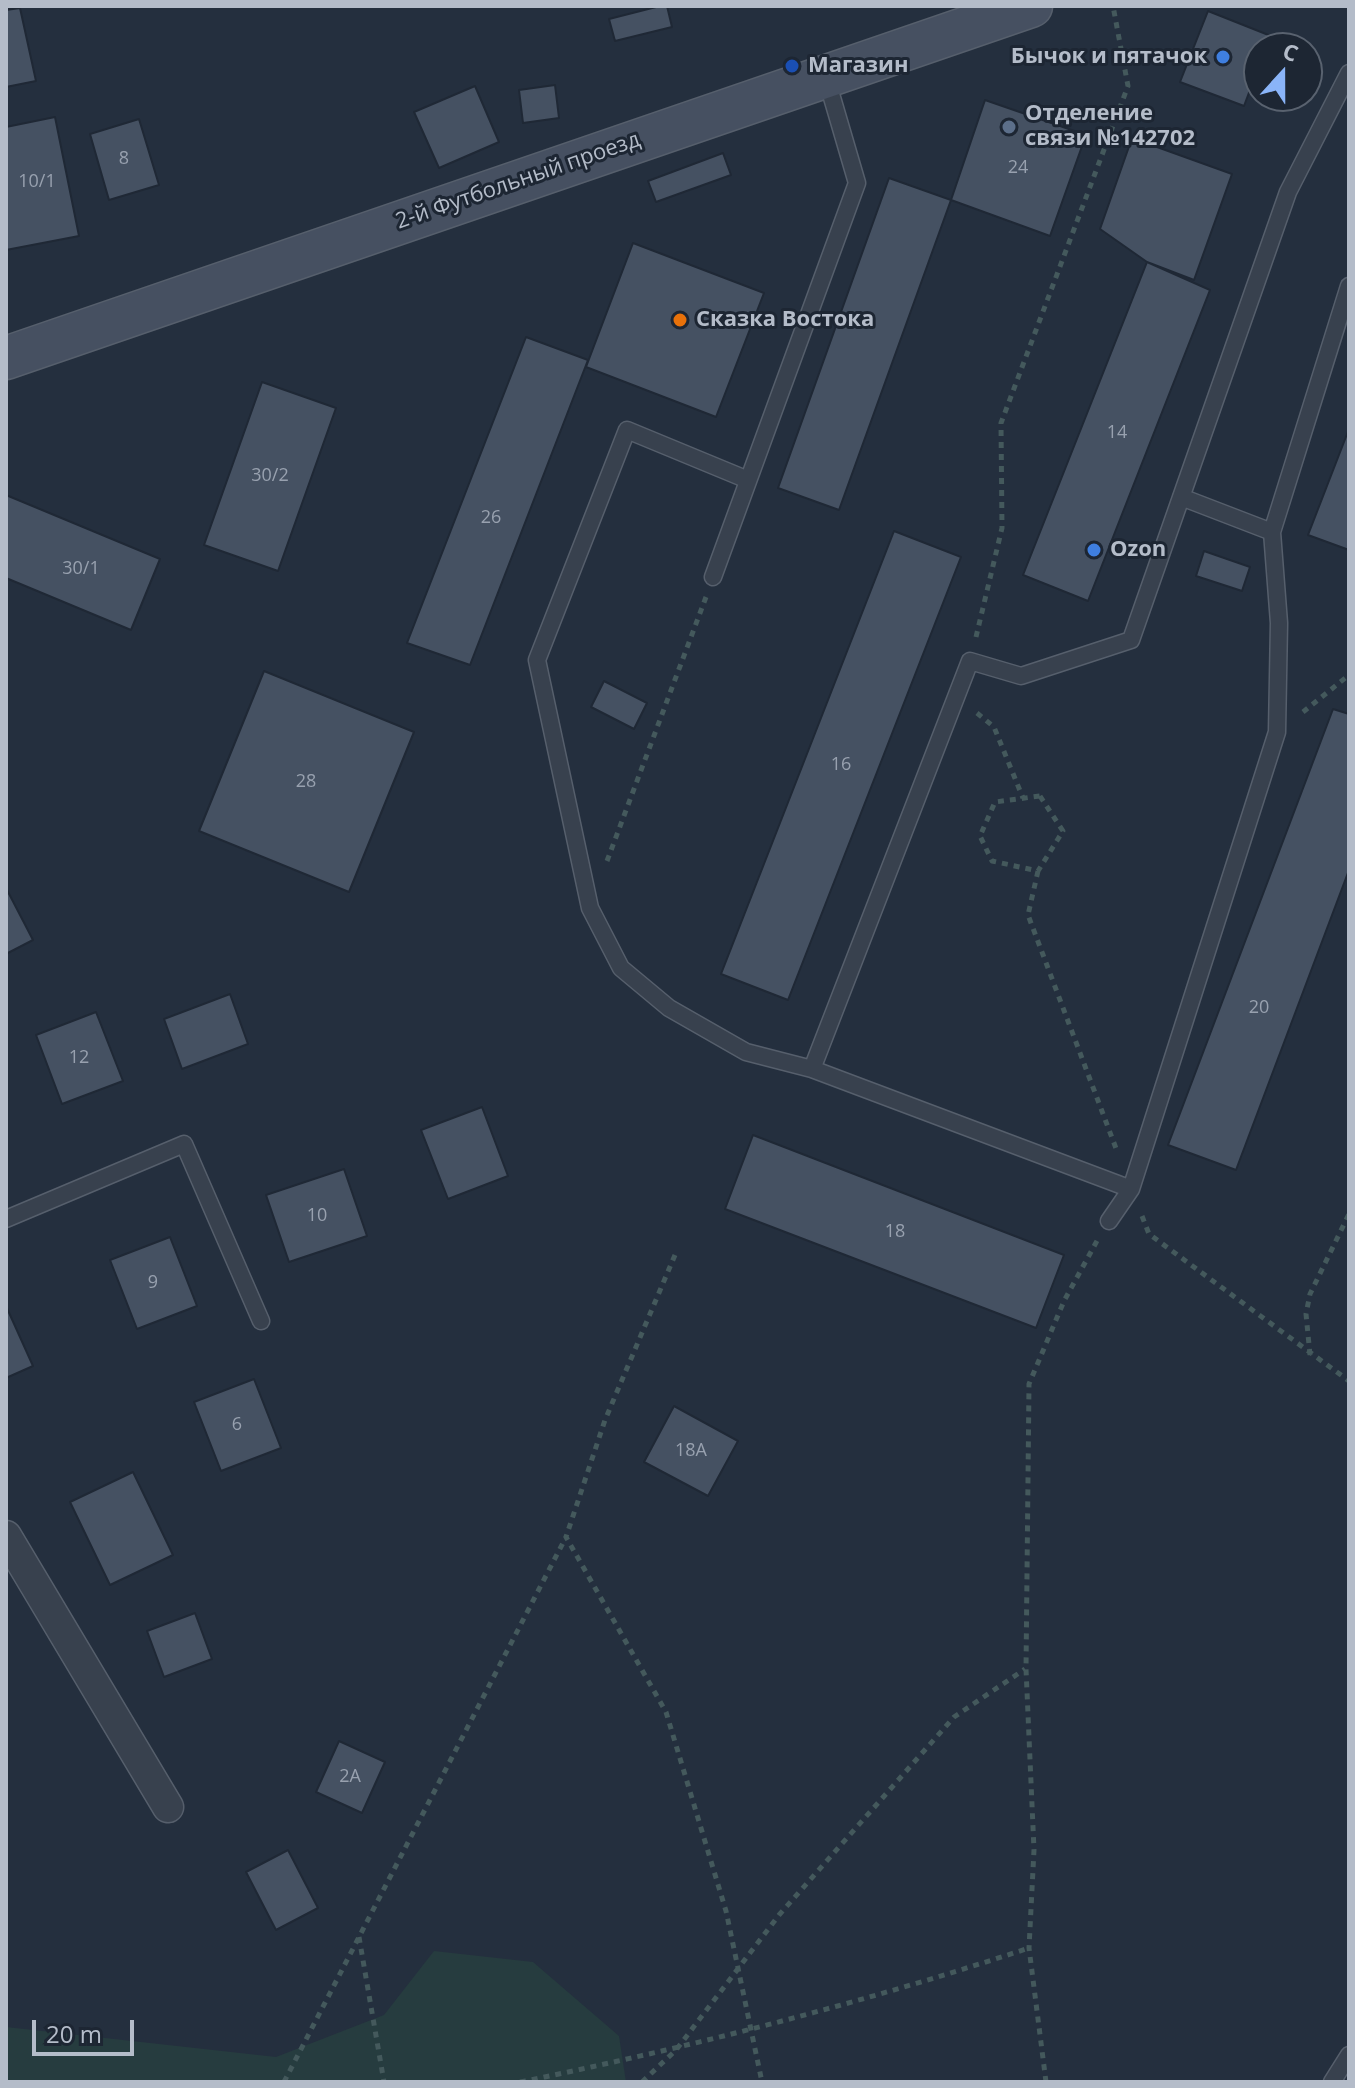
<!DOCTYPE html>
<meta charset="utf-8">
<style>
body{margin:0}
#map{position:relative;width:1355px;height:2088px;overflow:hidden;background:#242f3e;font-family:"Open Sans",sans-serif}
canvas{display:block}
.frame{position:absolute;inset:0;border:8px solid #b4bcc9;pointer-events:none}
.north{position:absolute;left:1243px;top:32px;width:80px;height:80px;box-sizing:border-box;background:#1d2633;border:2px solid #59626f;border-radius:50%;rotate:21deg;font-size:22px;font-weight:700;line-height:32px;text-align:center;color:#b4bcc9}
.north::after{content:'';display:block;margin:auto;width:28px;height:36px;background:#8ab4f8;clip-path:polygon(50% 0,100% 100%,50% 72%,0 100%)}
.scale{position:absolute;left:32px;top:2020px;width:102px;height:36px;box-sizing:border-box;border:4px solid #b4bcc9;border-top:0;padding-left:10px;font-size:24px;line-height:28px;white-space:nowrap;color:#b4bcc9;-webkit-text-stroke:6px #1d2633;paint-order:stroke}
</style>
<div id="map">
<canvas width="1355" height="2088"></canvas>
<div class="frame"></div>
<div class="north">С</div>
<div class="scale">20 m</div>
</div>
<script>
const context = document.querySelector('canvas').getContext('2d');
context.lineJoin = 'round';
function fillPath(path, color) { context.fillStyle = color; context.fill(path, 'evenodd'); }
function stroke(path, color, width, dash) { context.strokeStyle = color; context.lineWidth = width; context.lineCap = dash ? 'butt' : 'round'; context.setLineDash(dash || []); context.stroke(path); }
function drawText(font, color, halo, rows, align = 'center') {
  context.font = font + ' "Open Sans",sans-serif'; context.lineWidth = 6; context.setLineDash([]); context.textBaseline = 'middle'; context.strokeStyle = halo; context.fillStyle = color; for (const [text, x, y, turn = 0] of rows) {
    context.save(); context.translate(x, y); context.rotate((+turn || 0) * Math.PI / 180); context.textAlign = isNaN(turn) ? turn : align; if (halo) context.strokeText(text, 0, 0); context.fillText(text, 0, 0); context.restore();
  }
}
fillPath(new Path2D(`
 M434,1951l99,11 86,74 7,46h-620v-55l270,30 108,-42z`), '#263c3f');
const building = new Path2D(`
 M660,6h7l5,21 -57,14 -6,-22z
 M20,8l16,73 -30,6v-77z
 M1208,11l63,25 -5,12h-7v18l-15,40 -64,-24z
 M555,85l4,33 -36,5 -4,-33z
 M475,86l24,56 -60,26 -25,-56z
 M985,100l101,35 -36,101 -99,-36z
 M55,117l24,119 -73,14v-123z
 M139,119l20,66 -50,15 -19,-66z
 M1132,138l100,36 -38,106 -47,-18 -47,-33z
 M723,153l8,22 -75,27 -8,-21z
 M889,178l62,22 -112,310 -61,-22z
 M633,243l131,50 -48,124 -130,-50z
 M1147,262l63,28 -122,311 -65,-26z
 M526,337l62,23 -118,305 -63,-22z
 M262,382l74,26 -58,163 -74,-26z
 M1349,429v121l-41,-15z
 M6,495l154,64 -29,71 -125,-52z
 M894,531l67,26 -173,443 -67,-26z
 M1204,551l46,16 -8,24 -46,-15z
 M264,671l150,61 -65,160 -150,-61z
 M604,681l43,22 -13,26 -43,-22z
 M1333,709l16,5v156l-113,300 -68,-25z
 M6,888l27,52 -27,14z
 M230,994l18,50 -66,25 -18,-50z
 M96,1012l27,69 -61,23 -26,-69z
 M482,1107l26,69 -60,23 -27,-69z
 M753,1135l311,120 -28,73 -311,-119z
 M344,1169l23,67 -78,26 -23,-67z
 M170,1237l27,69 -60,23 -27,-69z
 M6,1306l27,60 -27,12z
 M254,1379l27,69 -60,23 -27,-69z
 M674,1406l64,35 -30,55 -64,-34z
 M133,1472l40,83 -63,30 -40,-83z
 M195,1613l17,46 -48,18 -17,-46z
 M339,1741l46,21 -23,51 -46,-21z
 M288,1850l30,58 -42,22 -30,-58z`);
fillPath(building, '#455162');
stroke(building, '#1f2835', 2);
const lane = new Path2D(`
 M748,480l-121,-50 -90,230 53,248 31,60 48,40 77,44 66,17 319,120
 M1181,497l91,35
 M713,577l144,-394 -31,-106
 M812,1069l158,-408 51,15 110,-36 157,-448 61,-119
 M6,1219l178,-75 77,177
 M1109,1221l22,-32 146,-457 2,-109 -7,-91 77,-246
 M1332,2082l17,-27`);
const street = new Path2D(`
 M6,1536l162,271`);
const secondary = new Path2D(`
 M6,358l1025,-352`);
stroke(lane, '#565f6c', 19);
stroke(street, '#565f6c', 33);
stroke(secondary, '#565f6c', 45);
stroke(new Path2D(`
 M976,637l26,-109 -1,-105 127,-337 -15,-80
 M1303,712l46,-37
 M977,713l17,14 29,71
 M1040,796l23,35 -25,40 -46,-10 -12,-25 15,-34z
 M607,861l99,-264
 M1038,871l-10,44 89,236
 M1142,1216l7,18 200,147
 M675,1255l-70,165 -39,117 100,175 60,199 36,171
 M1310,1355l-4,-41 4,-20 39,-80
 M359,1937l25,145
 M284,2082l282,-545
 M520,2082c172,-35 342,-79 509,-134
 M642,2082l34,-32 103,-135 175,-198 71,-48
 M1046,2082l-17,-134 5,-98 -8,-181 3,-285 35,-83 34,-62`), '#44595c', 5, [6, 6]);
stroke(lane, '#38414e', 16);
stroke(street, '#38414e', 30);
stroke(secondary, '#465061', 42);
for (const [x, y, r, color] of [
 [1223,57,8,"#3f7fe0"],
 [792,66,8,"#1a4fb4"],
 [1009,127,8,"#5c6f8a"],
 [680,320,8,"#e8710a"],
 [1094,550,8,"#3f7fe0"]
]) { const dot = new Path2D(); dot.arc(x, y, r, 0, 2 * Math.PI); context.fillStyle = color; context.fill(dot); stroke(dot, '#1d2633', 3); }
drawText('18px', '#98a1af', null, [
 ["8",124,159],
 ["24",1018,168],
 ["10/1",37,182],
 ["14",1117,433],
 ["30/2",270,476],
 ["26",491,518],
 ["30/1",81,569],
 ["16",841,765],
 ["28",306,782],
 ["20",1259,1008],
 ["12",79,1058],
 ["10",317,1216],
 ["18",895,1232],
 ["9",153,1283],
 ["6",237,1425],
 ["18А",691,1451],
 ["2А",350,1777]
]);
drawText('bold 22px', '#b4bcc9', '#1d2633', [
 ["Бычок и пятачок",1207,57,"right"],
 ["Магазин",808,66],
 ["Отделение",1025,114],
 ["связи №142702",1025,139],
 ["Сказка Востока",696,320],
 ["Ozon",1110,550]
], 'left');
drawText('22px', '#b4bcc9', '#1d2633', [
 ["2-й Футбольный проезд",518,181,-19]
]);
</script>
